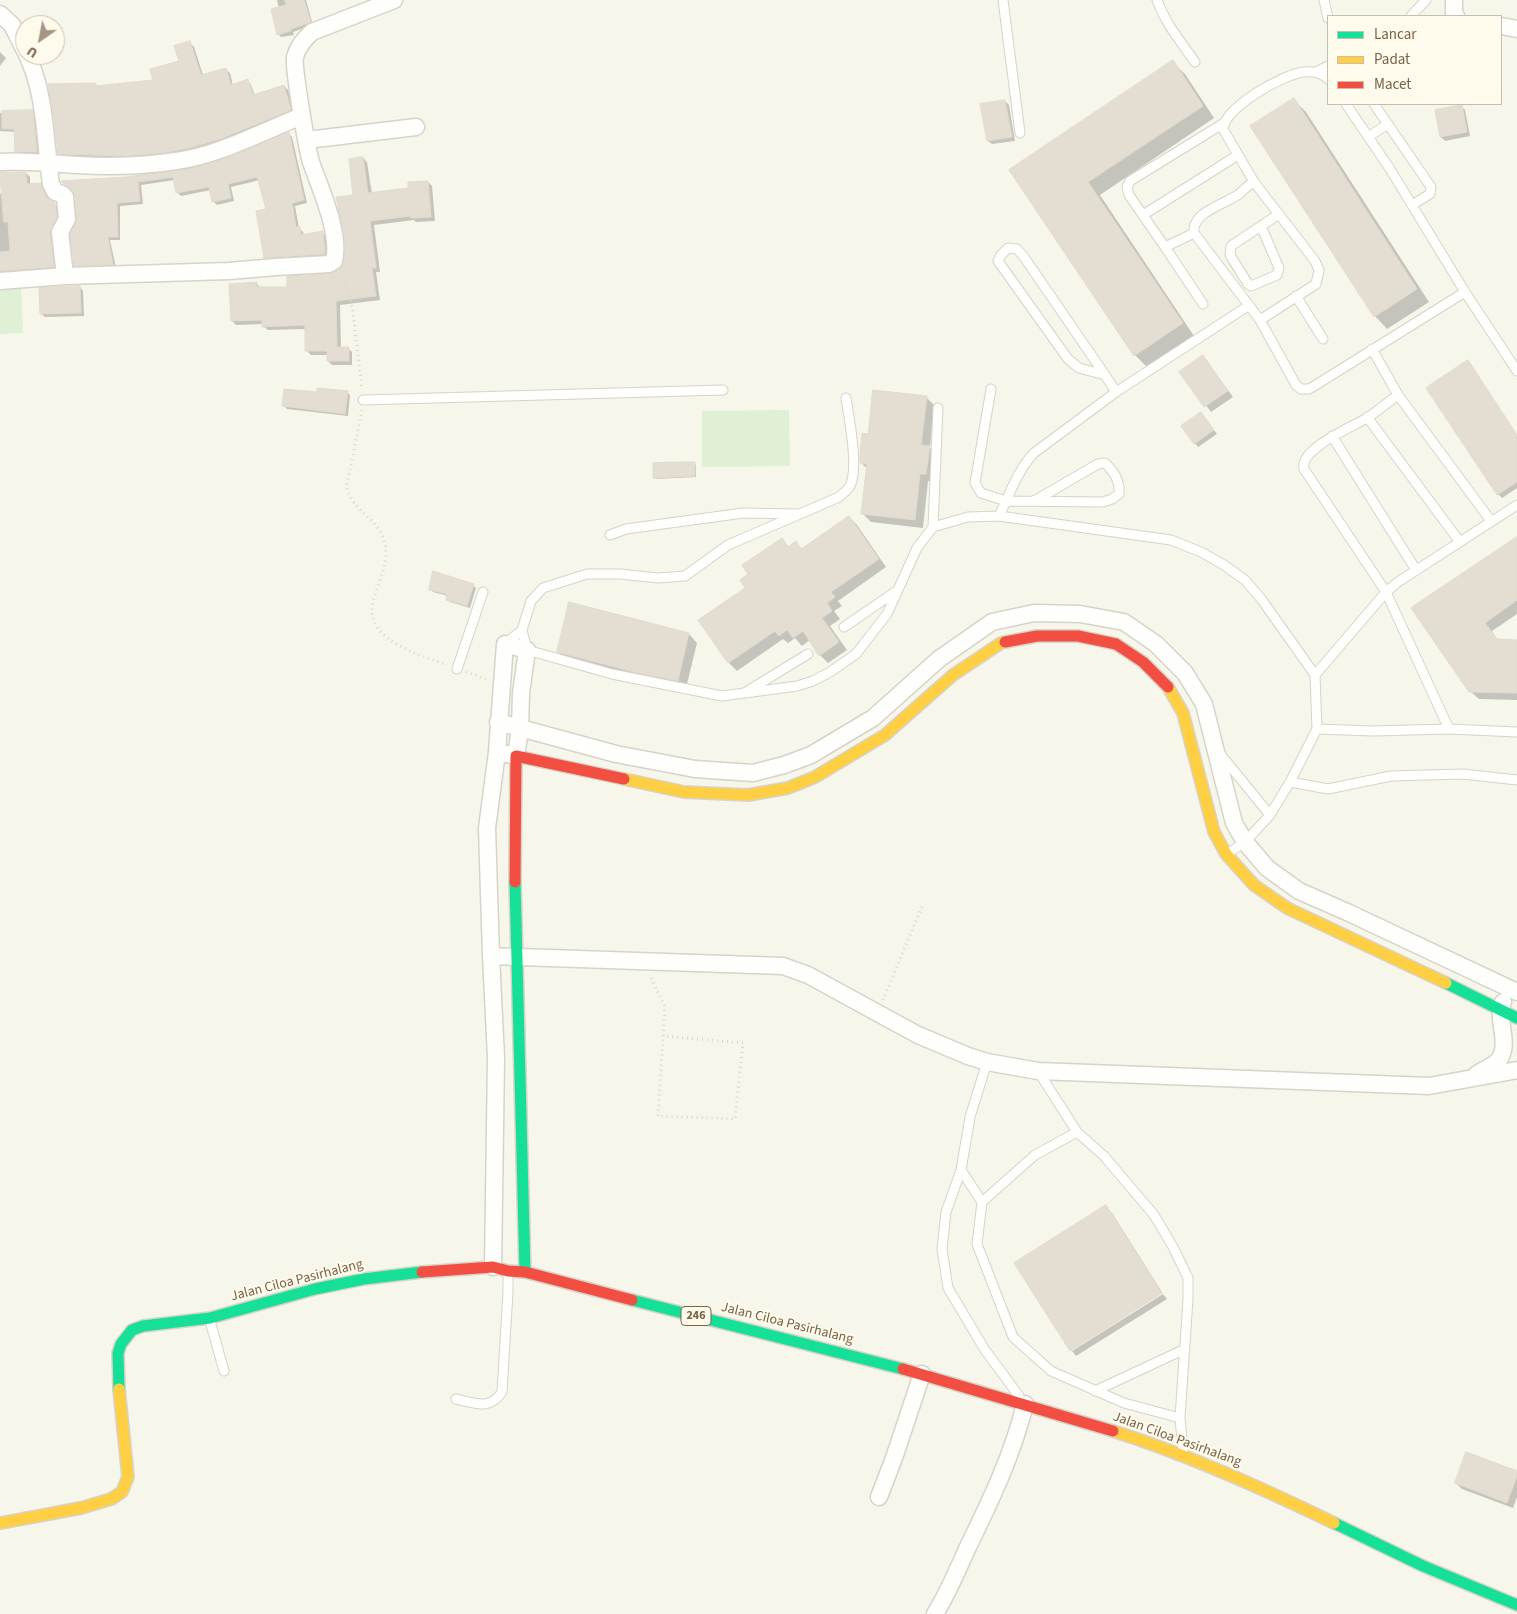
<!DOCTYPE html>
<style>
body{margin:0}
#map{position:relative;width:1517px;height:1614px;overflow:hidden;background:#f7f6eb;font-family:"Source Sans 3",sans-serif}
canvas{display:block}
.legend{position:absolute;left:1327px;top:15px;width:175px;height:90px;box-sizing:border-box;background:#fffbec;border:1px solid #c9beab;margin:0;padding:6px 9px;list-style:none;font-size:15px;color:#786349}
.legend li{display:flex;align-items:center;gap:10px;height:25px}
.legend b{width:25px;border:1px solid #c9beab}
.north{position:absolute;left:15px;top:15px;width:50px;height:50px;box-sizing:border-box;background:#fffbec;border:1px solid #c9beab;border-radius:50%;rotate:213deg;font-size:14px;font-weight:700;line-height:20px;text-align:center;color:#786349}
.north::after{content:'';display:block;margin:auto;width:18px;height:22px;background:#a49682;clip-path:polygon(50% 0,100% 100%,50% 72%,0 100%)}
</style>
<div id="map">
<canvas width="1517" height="1614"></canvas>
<ul class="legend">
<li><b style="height:6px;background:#16e098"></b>Lancar</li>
<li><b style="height:6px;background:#ffcf43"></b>Padat</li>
<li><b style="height:6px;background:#f24e42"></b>Macet</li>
</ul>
<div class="north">U</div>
</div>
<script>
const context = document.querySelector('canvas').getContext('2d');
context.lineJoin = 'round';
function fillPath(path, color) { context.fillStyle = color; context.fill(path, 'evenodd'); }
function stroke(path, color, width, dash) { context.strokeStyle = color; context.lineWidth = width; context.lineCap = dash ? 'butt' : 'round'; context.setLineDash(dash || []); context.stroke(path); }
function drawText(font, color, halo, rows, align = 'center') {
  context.font = font + ' "Source Sans 3",sans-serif'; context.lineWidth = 4; context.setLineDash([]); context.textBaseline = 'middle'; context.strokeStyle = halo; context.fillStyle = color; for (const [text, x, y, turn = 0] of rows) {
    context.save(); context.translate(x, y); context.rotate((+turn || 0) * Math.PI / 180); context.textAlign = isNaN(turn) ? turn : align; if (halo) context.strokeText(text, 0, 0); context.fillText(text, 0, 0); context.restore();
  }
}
fillPath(new Path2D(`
 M21,285l2,48 -23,1v-48z
 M789,410l1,56 -88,1v-56z`), '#dff0d4');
fillPath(new Path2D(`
 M277,0h29l7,25 -20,7 1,3 -13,2 -3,-3 1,-26z
 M190,43l4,4 9,28 23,-5 4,3 3,13 15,-5 3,4 4,11 29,-10 4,4 6,24 -85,34 -30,6 -73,5 -43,-2 -4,-4 37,-68 2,2 57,-6 25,-19z
 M0,52l6,6 -6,8z
 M1172,62l13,12 29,44 -114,77 94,141 -47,31 -12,-12 -125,-185z
 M1293,99l13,13 123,190 -42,27 -12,-13z
 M1005,101l4,4 6,36 -23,3 -4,-3z
 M1461,106l4,4 5,26 -25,5 -4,-4z
 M32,112l3,3 5,40 -20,-1 -4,-3v-19l-16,-1v-18z
 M289,134l3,3 15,66 -12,3 4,22 4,4 1,4 19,-3 3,3 2,21 -59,4 -3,-4 2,-47 -8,-30 -29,7 3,14 -17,4 -4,-4 -2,-11 -30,6 -3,-3 -3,-13 -34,5 2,19 -23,2v34h-10l6,28 -37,1 -4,-4 51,-87 68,-9 34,-10z
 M363,158l4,4 5,32 38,-5 18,-7 4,4 3,35 -19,1 -2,-2 -40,5 6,47h-4l4,28 -40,5 1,43h7l4,4v13h-20l-4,-4v-6h-17l-5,-5v-21l-38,1 -5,-4v-2l-27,1 -4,-4 24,-38 5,5h28l41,-13 14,-8 10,-71z
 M26,173l4,4v8l10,-1 4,4 5,12 10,8 1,13 -3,49 -57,6v-82z
 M80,287l3,4 1,25 -39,1 -4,-3z
 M1203,357l30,40 -22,15 -30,-40z
 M347,392l3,3 -2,21 -61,-7 -3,-3 34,-12z
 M926,397l8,8 -4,43 7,7 -3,27 -6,-1 -5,47 -52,-6 -8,-8 4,-45 -6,-7 8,-27z
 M1201,413l16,21 -19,13 -3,-4z
 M1517,435v53l-15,10 -4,-4z
 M694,464l2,1v12l-40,2 -1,-1z
 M849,517l8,8 29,42 -48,34 4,5 -8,5 6,8 -10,7 17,24 -19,13 -8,-8 -10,-15 -8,6 -7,-8 -7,5 -5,-4 -46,32 -8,-8 -28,-40 46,-35 3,-13 32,-36 7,8 7,-4 6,6z
 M1517,538v76l-25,17 6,10h19v59l-38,-1 -9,-8 -57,-82z
 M473,585l3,3 -6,20 -20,-6 -3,-3 1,-3 -15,-4 -3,-3z
 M570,604l119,30 8,9 -11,45 -120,-28 -8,-8z
 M1106,1207l6,6 50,79 -92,57z
 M1163,1294l4,5 -91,57 -4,-5z
 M1517,1473v24l-4,11 -51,-19 -6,-6z`), '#0003');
const building = new Path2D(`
 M285,0h19l7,22 -20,7v2l-14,4 -6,-26 15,-4z
 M190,41l11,34 25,-7 5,17 17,-6 5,16 31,-10 7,25 -71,29 -31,9 -26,5 -37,3 -68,-2 -4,-37 -6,-33 48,-1v3l57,-6 -3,-11 29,-8 -5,-15z
 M1173,60l30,46 -115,76 95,141 -49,33 -125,-186z
 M1294,98l123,191 -43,28 -124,-191z
 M1005,100l7,37 -25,4 -7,-37z
 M1462,105l5,27 -27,5 -5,-27z
 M33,110l4,42h-22l-1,-23h-12v-18z
 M289,132l15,68 -12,3 4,24h4l1,8 22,-4 2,23 -61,4 -8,-47 10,-2 -9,-32 -29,7 3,14 -19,4 -3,-15 -33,6 -3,-16 -35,5 2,19 -23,2 1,34h-10l5,28 -39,1 -4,-32 7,-15 -2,-23 -3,-6 -11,-9 65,-4 67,-9 34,-10z
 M363,157l5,36 40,-5v-6l20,-1 3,36 -20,1v-2l-41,5 6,47h-4l4,28 -40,5 1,46h12v14h-22v-10h-22v-26l-43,2v-7l-31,1 -2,-37 28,-2v5h30v-11l43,-2 12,-7 3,-16v-14l-9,-40 17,-2 -4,-36z
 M0,172h26l1,12 14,-1 5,14 9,6 2,14 -7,16 4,34 -54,4v-19l10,-1 -2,-29h-4z
 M80,286l1,27 -41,1 -1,-26z
 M1203,355l25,36 -24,16 -25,-35z
 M1468,360l49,75v47l-20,13 -71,-107z
 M317,388l31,3 -3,23 -63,-8 2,-17 33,3z
 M873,390l54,6 -6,49 9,1 -4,28h-6l-5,46 -54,-6 6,-50 -7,-1v-8l2,-22 6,1z
 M1201,412l13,18 -20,14 -13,-18z
 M680,462h15v14l-42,2v-15z
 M849,516l30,43 -48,33 4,5 -8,6 5,8 -10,7 17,24 -20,14 -16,-25 -10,7 -6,-8 -8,6 -4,-5 -47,32 -30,-43 47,-32 -5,-8 8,-6 -6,-9 40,-27 6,9 8,-6 5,8z
 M1517,537v63l-32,23 12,16 20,1v53l-48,-1 -58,-84z
 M433,571l41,13 -7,22 -21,-6 1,-6 -18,-4z
 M569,602l120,31 -11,48 -44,-9 -77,-20z
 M1106,1205l56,88 -92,58 -56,-88z
 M1466,1452l51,19v5l-10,27 -52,-20z`);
fillPath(building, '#e4ded2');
stroke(building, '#e1dacd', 1);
const lane = new Path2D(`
 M1003,0l17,133
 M1157,0c8,23 24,42 38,62
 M1324,0l4,18
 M1411,16l15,-16
 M1316,72l12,-6
 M1328,79c-7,-7 -15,-8 -25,-7 -21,3 -78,35 -80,57l31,53c-6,3 -10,8 -15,12 -13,10 -48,18 -45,39l66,87 36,65 5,4h8l10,-6 146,-91
 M1346,104l44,65 75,123 52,79
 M1374,104l57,83 -1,7 -18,11
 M1368,137l20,-13
 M1254,182l61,79 4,9 -3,14 -56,36
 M1143,215l95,-60
 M1261,226l18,42 -2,7 -26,11 -3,-2 -18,-29 1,-9 48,-32
 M1194,233l-29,14 -36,-52 -2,-8 3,-6 94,-58
 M1165,247l38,57
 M1296,296l27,43
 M1372,349l26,46c-10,7 -20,16 -31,23 -15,9 -68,31 -63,51l82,123 63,137
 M1105,375l-26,-7 -11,-9 -70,-98 3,-6 7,-7 9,1 7,8 81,118 11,17
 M991,389l-16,94 6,10 25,8 97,1 9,-3 7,-5c1,-14 -5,-22 -14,-31l-7,1 -64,37
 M1398,395l93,126
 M363,400l360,-10
 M1367,417l93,125
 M1332,436l84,134
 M999,516c11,-22 18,-45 35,-63l82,-61 132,-86
 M933,527l5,-119
 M610,535l16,-6 117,-16 55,1
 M844,627l54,-37
 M522,630l5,20 85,24 110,22 75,-10 16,-5 17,-9 26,-18 31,-40 30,-66 16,-21 35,-10 31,-1 172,24 30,12 23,13 21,15 17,20 53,75 2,54 -27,53 -20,33 -25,27 -18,12
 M505,644l17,-14 9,-29 12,-13 44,-14h33l38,4 27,-2 43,-31 111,-48c4,-4 9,-7 11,-11 9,-18 -1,-68 -4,-88
 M457,669l26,-77
 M1315,675l71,-83 12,-10 119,-77
 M746,692l62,-38
 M1317,729l56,2 76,-2 68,3
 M1221,755l49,60
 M1290,782l38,7 63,-13 72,-2 54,6
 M987,1062l-17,55 -9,53 -15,42 -4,37 6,39 37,62 34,46
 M1038,1071l39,61
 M961,1170l21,32
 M210,1321l14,50
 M1095,1391l90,-42
 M456,1399c19,4 33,12 46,-7l6,-100v-20
 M1180,1418l-56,-15 -73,-32 -38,-34 -36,-93 5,-42 53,-47 42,-23 27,24 50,59 19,32 15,31v21l-8,119 3,33`);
const street = new Path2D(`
 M1454,0v13l2,3
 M0,14l12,11 13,26
 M1501,26l16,3
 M27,55c19,39 18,87 24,129l4,8 7,2 3,3 2,22 -7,13 5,44
 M307,140l109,-13
 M0,162c26,-2 51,2 77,3 32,2 67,1 99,-4 41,-5 88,-30 126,-45
 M0,281l65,-5 164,-5 47,-4 53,-3 5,-3c7,-27 -14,-73 -23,-99 -4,-13 -18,-95 -16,-105 3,-11 9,-18 17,-25l82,-32
 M498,722l118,32 79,15 58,4 31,-8 27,-10 62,-37 66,-59 53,-37 42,-9 46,1 44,8 32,22 29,29 19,31 30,119 11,19 22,26 32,23 48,21 170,80
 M491,956l292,10 25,9 110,60 50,21 19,6 51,9 391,15 88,-16
 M1477,1074c6,-4 16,-8 21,-13 14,-17 -3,-41 5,-59
 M493,1267l3,-209 -5,-102 -4,-128 10,-76 8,-108 22,6 -6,43 -1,36 -4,27 -19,-4
 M879,1497l15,-39 28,-84
 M935,1614c13,-21 22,-43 32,-65 23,-47 46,-95 58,-145`);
const fast = new Path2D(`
 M515,882l10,390
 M1446,983l71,35
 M632,1300l271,69
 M119,1389l-1,-36 3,-9 11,-14 11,-4 67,-8 105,-29 49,-10 58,-7
 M1334,1523l89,43 94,39`);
const slow = new Path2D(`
 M1168,687l15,26 31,119 12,22 28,31 33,23 159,75
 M624,779l60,13 64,3 40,-7 27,-11 70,-42 68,-60 48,-32 4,-1
 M1113,1431c76,24 149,57 221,92
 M0,1523l81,-15 30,-9 11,-7 6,-15 -9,-88`);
const jam = new Path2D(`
 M1005,642l32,-6h41l38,8 27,18 25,25
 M515,882l1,-126 108,23
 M422,1272l71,-5 15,4 17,1 107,28
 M903,1369l210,62`);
stroke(lane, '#d7d3c9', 11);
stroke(street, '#d7d3c9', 19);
stroke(fast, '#d8d3c9', 14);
stroke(slow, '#d8d3c9', 14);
stroke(jam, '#d8d3c9', 14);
stroke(new Path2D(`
 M342,272l3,5 8,35 9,77
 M362,410c-4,20 -8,40 -12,60 -1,5 -4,13 -3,18 0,5 6,14 9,17 10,13 23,18 28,35 6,20 -3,36 -9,55 -17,44 41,58 72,70
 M466,672l20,7
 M651,978l14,29 -7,109 77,3 8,-76 -80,-7
 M883,1000l40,-96`), '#dad6cd', 3, [1, 4]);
stroke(lane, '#fefefc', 9);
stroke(street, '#fefefc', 16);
stroke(fast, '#16e098', 11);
stroke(slow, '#ffcf43', 11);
stroke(jam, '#f24e42', 11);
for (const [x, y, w] of [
 [696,1316,30]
]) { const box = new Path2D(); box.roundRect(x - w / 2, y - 9.5, w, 19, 4); context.fillStyle = '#fffbec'; context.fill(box); stroke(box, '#786349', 1); }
drawText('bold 12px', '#786349', null, [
 ["246",696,1316]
]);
drawText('14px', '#786349', '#fffbec', [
 ["Jalan Ciloa Pasirhalang",297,1281,-14],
 ["Jalan Ciloa Pasirhalang",787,1324,14],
 ["Jalan Ciloa Pasirhalang",1177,1440,20]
]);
</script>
